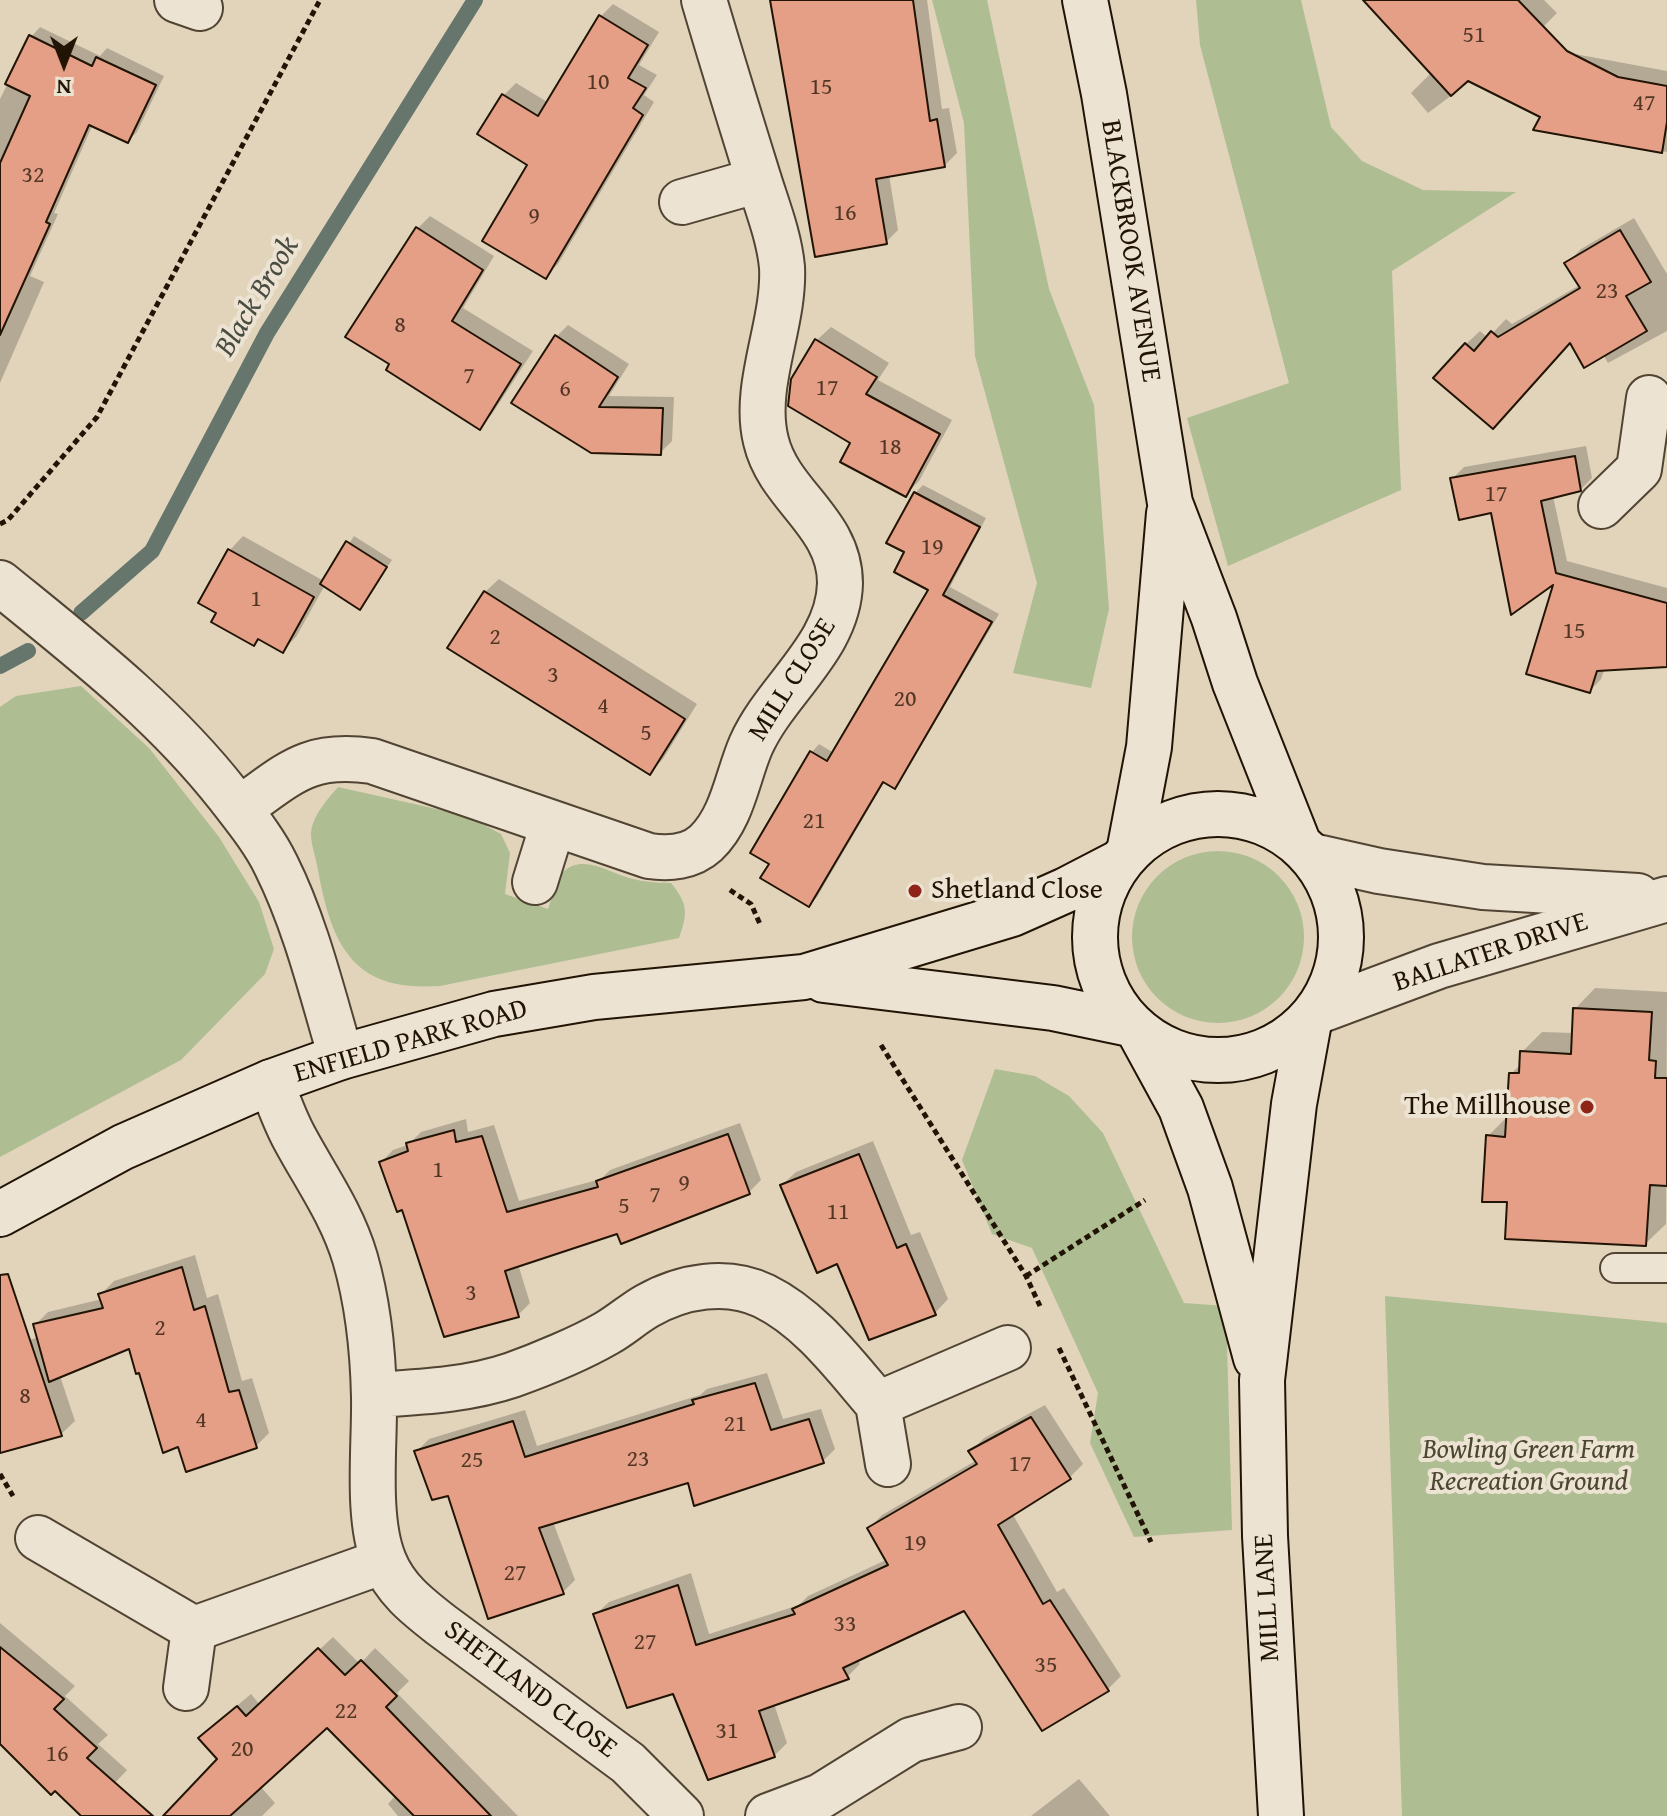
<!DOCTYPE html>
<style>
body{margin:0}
#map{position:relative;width:1667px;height:1816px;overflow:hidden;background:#e1d4bb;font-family:"Gentium Book Plus",serif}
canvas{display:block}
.north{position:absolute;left:24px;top:24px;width:80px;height:80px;-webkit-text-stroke:6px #ece3d3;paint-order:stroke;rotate:180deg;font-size:22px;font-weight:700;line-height:32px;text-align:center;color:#211405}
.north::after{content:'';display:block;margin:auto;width:28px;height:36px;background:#211405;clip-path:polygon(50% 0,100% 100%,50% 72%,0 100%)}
</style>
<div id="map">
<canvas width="1667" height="1816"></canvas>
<div class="north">N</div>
</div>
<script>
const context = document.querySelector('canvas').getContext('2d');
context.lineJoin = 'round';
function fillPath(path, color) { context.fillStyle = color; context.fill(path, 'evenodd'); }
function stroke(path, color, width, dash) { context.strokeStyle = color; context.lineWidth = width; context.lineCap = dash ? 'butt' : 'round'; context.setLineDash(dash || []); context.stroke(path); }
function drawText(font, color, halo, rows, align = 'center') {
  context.font = font + ' "Gentium Book Plus",serif'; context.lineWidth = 8; context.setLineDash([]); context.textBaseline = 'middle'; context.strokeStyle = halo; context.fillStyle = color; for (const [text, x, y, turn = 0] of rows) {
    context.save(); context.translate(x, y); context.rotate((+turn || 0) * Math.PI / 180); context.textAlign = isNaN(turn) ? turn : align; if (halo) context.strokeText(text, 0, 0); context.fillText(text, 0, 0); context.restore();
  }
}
fillPath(new Path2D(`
 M932,0h55l62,289 45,116 15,204 -18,79 -78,-15 24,-90 -62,-227 -11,-233z
 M1196,0h105l30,127 31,34 61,29 93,2 -124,79 9,219 -173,76 -41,-148 102,-35 -89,-338z
 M81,686l68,62 70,89 40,65 15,47 -9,25 -84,86 -181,97v-450l16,-11z
 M338,787l130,29 33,18 9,19 -5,41 43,15c4,-10 7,-28 14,-36 21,-21 48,1 71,6 13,3 25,4 38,4 17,21 17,30 8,55l-239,48c-26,1 -49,1 -72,-13 -35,-22 -44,-71 -51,-108 -2,-10 -6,-21 -6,-31 1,-18 16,-34 27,-47z
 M1132 937a86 86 0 1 1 172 0a86 86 0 1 1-172 0Z
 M995,1069l40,7 34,20 34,37 81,170 42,3 6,224 -98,7 -44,-94 8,-50 -66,-145 -40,-14 -30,-74z
 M1385,1296l282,27v493h-265z`), '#afbd93');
fillPath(new Path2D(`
 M770,0h157l15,109 7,-1 8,45 -13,13 -55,9 9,55 -12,12z
 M1366,0h178l13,13 -14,14 -115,86 -17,-20 21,-21z
 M613,4l46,28 -20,33 18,10 -13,20 10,7 -96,162 -13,12 -15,-112 -27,-68 13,-13 33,20 52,-87z
 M40,27l60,29 7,-8 57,28 -27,56 -9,9 -35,-17 -39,89 4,1 -28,62 14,6 -44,101v-284l31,-62z
 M1575,54l92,17v81l-32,-6 -72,-79z
 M430,216l64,40 -31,52 70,43 -41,63 -12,13 -63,-198z
 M1634,218l33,56v57l-59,32 -5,-9 -32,-13 -65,72 -40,-69 14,-13 8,7 18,-19 6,5 68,-39 -13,-22 14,-14z
 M568,325l61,39 -20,32 65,1 -2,44 -12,12 -69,-2 -35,-114z
 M831,327l58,36 -11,17 74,40 -33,61 -14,14 -88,-155z
 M1586,446l6,32 -12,12 -27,6 14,65 100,27v77l-62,3 -4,11 -11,12 -34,-111 -64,-70 -40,-31 12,-12z
 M923,485l63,33 -36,69 49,27 -97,164 -8,8 -9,-5 -68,116 -8,7 -38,-41 41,-111 7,-8 15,9 96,-164 -24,-37 9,-59z
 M243,536l81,45 30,-45 38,24 -32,47 -35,-22 -29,52 -14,14 -63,-38 11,-63z
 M499,579l198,125 -34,55 -13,13 -165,-180z
 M1595,988l72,4 -1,232 -21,20 -136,-43 -21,-65 20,-20 3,-42 10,-10 1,-12 20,-20 32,1 1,-24z
 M466,1119l2,13 26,-7 25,76 82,-22 9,-9 130,-47 21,57 -12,12 -231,72 12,39 -12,12 -114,-107 -23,-46 12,-12 15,-5 13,-13z
 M873,1141l38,94 9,-3 28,67 -13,14 -97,-51 -56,-77 14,-13z
 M195,1255l12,43 11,-4 24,87 10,-3 17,55 -13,13 -77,-1 -49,-98 -70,29 15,45 -14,13 -57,16 -4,-11v-90l39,-12 -4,-12 13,-13 54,-13 -1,-5 13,-13z
 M767,1373l16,46 38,-10 14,40 -12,12 -133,19 -137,42 22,58 -12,12 -114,-99 -32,-42 12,-12 96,-29 12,36 163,-51 7,-6z
 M1045,1405l38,59 -13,13 -58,36 45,79 7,-4 57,88 -13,13 -143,-81 -107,51 2,5 -13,13 -73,27 13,39 -13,13 -100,-65 -79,-76 14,-13 82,-29 18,61 90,-29 9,-9 80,-37 -19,-31 13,-13 95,-55 -6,-9 13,-13z
 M0,1623l75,63 -10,10 43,39 -10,9 29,26 -43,46 -84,-75z
 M333,1637l27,27 15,-16 34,33 -12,12 121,123h-120l-10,-12 8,-9 -69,-70 -67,61 15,17 -13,13h-96l54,-57 -6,-34 37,-31 9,11z
 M1079,1779l31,37h-79z`), '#0003');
stroke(new Path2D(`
 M81,613l71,-62 115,-218 208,-333
 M0,666l28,-15`), '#66766c', 16);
const building = new Path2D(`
 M770,0h143l17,121 7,-2 8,48 -69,12 11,65 -72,13z
 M1363,0h155l49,51 51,26 49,9v36l-5,31 -129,-23 7,-13 -72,-36 -17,15z
 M599,15l49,30 -20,33 18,10 -13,20 10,7 -97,164 -64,-38 45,-76 -50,-31 25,-40 36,22z
 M29,35l63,31 4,-9 60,28 -28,58 -39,-18 -43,97 4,2 -50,111v-172l30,-67 -25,-12z
 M416,227l67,43 -31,51 69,43 -41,66 -94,-60 3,-6 -44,-27z
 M1620,230l31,52 -25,14 21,35 -63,37 -14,-25 -77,86 -60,-51 32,-35 9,8 17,-20 7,6 82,-49 -16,-25z
 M555,335l63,42 -19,30 64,1 -2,47 -70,-2 -80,-50z
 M815,339l62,38 -11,17 74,40 -34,63 -66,-35 10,-19 -62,-37 3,-27z
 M1575,456l6,35 -40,10 15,72 111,30v64l-70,4 -7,22 -64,-19 27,-89 -42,30 -20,-102 -32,7 -9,-42z
 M914,492l66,35 -37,68 49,27 -97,167 -12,-7 -74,125 -49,-29 9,-14 -19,-11 60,-102 17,10 101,-171 -34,-18 10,-20 -18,-9z
 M346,541l41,26 -27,43 -40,-26z
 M228,549l86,48 -31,56 -25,-14 -4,7 -43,-24 5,-9 -18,-10z
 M484,591l201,128 -35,56 -203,-127z
 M1573,1008l79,4 -3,48 7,1 -1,17h12v108l-17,-1 -4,61 -141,-7 2,-37h-25l4,-67 19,2 4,-64h10l1,-22 51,3z
 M454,1130l2,12 26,-6 25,76 91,-25 -2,-6 132,-47 22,60 -129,50 -4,-10 -112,37 14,46 -75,20 -42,-127 -5,2 -18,-50 29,-11 -2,-8z
 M859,1154l38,94 9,-4 30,71 -67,25 -32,-76 -20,9 -37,-88z
 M182,1267l12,43 11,-4 24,86 10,-2 18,58 -71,24 -8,-25 -15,6 -24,-80 -3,1 -7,-25 -80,33 -16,-58 70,-16 -5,-14z
 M8,1274l54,162 -62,17v-178z
 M755,1383l16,47 38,-11 15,44 -130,43 -6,-23 -149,45 25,66 -76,25 -40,-123 -16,4 -18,-49 99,-30 12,36 169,-53 -2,-4z
 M1031,1417l40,62 -73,46 45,79 7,-4 59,91 -67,40 -78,-120 -121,57 6,11 -90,32 16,46 -67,23 -35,-86 -46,14 -34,-94 85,-29 18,60 99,-31 -3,-5 96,-44 -21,-37 110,-64 -9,-13z
 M0,1647l64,52 -10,10 43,39 -10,10 66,58h-72l-26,-25 -4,4 -51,-51z
 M318,1648l27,27 16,-15 36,36 -11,11 105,109h-77l-87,-88 -97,88h-67l54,-57 -19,-21 39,-32 9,10z`);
fillPath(building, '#e49f86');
stroke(building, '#211405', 2);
const lane = new Path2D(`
 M1615,1268h52`);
const street = new Path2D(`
 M177,0l23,8
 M682,202l77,-22
 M1601,506l38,-37 10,-71
 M0,583c81,66 163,129 228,212 17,22 36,45 48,70 30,60 46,128 65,192
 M239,809c51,-35 67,-57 133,-48l277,95c20,3 42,1 57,-13 27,-26 31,-66 45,-98 25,-56 88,-98 89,-162 0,-61 -61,-87 -74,-142 -14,-55 19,-117 16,-174 -3,-32 -16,-63 -25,-93 -18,-58 -36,-116 -53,-174
 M1312,856l67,15 104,16 155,9
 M535,882l18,-58
 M1316,1012l123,-46 228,-67
 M271,1082c7,19 14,39 24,57 21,39 47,75 60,119 13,45 18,93 19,139 1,47 -8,121 10,164 11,28 33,45 56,63l188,139 53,53
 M374,1395c47,-3 94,-5 138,-20 28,-10 69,-27 95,-42 14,-8 26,-19 40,-27 35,-20 80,-28 117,-10 47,23 80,69 114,108
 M888,1464l-10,-60 130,-56
 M38,1538l156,91
 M186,1688l8,-59 190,-68
 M768,1816l53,-20 90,-56 48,-13`);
const secondary = new Path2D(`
 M1085,0l19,94 66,409 44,115 21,65 63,159
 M1095 937a123 123 0 1 1 246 0a123 123 0 1 1-246 0Z
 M1129,852l20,-105 20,-234
 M824,980l229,28 77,16
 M1140,1033l41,75 29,80 46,170
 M0,1214l123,-67 148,-65 70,-25 153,-43 100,-17 210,-20 208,-63 54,-24 54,-28
 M1281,1816l-16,-280 -3,-156 32,-276 15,-82`);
stroke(lane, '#514432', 32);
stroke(street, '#514432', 48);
stroke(secondary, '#211405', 48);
stroke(new Path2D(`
 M0,524l8,-4 89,-103 223,-417
 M730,890l21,14 9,20
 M881,1045l145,231 14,30
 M1026,1276l119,-76
 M1059,1348l92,194
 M0,1474l13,22`), '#211405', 5, [6, 4]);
stroke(lane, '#ece3d3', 28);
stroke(street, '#ece3d3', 44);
stroke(secondary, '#ece3d3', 44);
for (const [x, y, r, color] of [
 [915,891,8,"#8f2418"],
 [1587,1107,8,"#8f2418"]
]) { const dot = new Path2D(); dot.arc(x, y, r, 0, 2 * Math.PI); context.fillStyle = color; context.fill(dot); stroke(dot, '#ece3d3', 3); }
drawText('24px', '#523725', null, [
 ["51",1474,36],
 ["10",598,83],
 ["15",821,88],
 ["47",1644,104],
 ["32",33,176],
 ["16",845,214],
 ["9",534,217],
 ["23",1607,292],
 ["8",400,326],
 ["7",469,377],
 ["17",827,389],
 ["6",565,390],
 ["18",890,448],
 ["17",1496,495],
 ["19",932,548],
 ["1",256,600],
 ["15",1574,632],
 ["2",495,638],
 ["3",553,676],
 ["20",905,700],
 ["4",603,707],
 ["5",646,734],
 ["21",814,822],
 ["1",438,1171],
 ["9",684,1184],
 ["7",655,1196],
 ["5",624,1207],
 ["11",838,1213],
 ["3",471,1294],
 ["2",160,1329],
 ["8",25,1397],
 ["4",201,1421],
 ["21",735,1425],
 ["23",638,1460],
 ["25",472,1461],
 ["17",1020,1465],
 ["19",915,1544],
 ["27",515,1574],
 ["33",845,1625],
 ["27",645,1643],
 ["35",1046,1666],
 ["22",346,1712],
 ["31",727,1732],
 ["20",242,1750],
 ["16",57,1755]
]);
drawText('28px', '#211405', '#ece3d3', [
 ["BLACKBROOK AVENUE",1130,251,81],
 ["MILL CLOSE",793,680,-58],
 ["BALLATER DRIVE",1491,953,-18],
 ["ENFIELD PARK ROAD",411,1042,-16],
 ["MILL LANE",1268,1598,-93],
 ["SHETLAND CLOSE",530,1690,37]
]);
drawText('28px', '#211405', '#ece3d3', [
 ["Shetland Close",931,891],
 ["The Millhouse",1571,1107,"right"]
], 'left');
drawText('italic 28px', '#4c4730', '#ece3d3', [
 ["Bowling Green Farm",1529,1451],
 ["Recreation Ground",1529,1483]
]);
drawText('italic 30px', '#494d41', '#ece3d3', [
 ["Black Brook",258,297,-59]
]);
</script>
